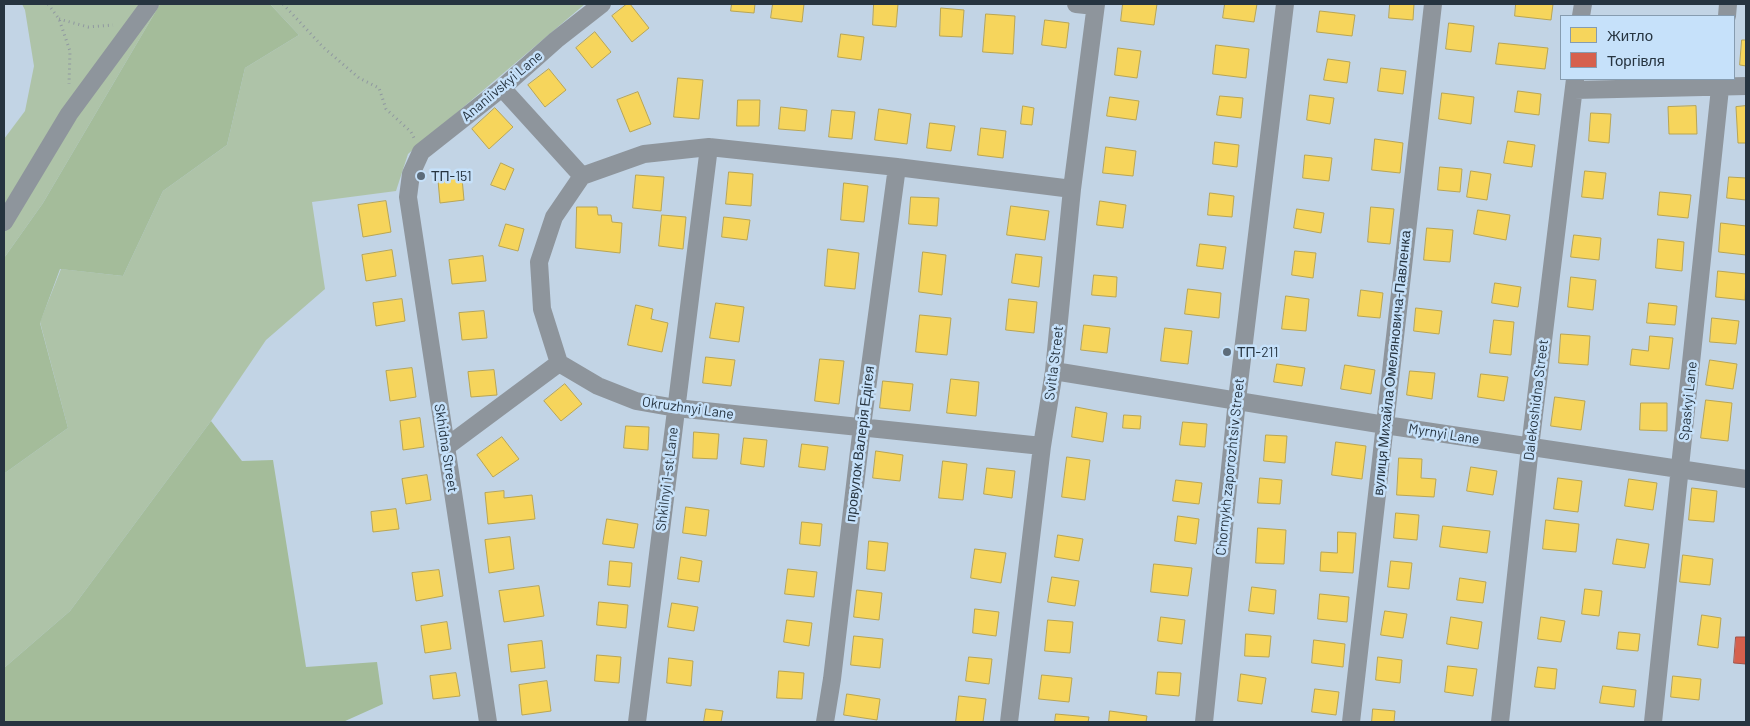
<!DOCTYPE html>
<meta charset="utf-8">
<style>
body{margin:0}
#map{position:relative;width:1750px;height:726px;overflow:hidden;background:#c2d4e5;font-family:Barlow,sans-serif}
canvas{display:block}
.frame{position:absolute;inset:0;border:5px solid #263440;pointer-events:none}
.legend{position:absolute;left:1560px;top:15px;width:175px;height:65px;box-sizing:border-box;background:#c6e1fa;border:1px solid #869cb0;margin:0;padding:6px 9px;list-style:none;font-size:15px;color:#263440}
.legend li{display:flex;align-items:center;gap:10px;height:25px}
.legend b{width:25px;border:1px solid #869cb0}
</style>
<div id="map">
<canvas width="1750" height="726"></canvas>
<div class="frame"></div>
<ul class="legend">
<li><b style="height:14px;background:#f6d55c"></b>Житло</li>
<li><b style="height:14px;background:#d6604d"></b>Торгівля</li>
</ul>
</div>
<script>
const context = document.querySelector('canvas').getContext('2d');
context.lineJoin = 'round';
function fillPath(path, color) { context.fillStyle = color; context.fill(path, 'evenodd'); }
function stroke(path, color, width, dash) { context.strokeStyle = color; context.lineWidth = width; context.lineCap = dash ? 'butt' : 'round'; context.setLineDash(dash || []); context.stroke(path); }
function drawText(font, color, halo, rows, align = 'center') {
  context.font = font + ' Barlow,sans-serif'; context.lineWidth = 5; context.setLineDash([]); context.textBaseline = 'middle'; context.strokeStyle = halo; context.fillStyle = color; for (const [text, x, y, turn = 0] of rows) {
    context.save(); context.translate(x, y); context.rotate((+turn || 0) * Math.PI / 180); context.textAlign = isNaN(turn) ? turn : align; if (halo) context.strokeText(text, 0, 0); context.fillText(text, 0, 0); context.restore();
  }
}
fillPath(new Path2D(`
 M22,4h138l-117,199 -39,55v-119l21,-28 9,-45 -9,-56z
 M270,4h315l-177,150 -12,37 -84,11 13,87 -59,51 -55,81 -141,190 -66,57 1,-195 63,-45 -28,-106 21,-53 62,7 40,-85 64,-46 18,-77 54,-33z`), '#aec3a8');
fillPath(new Path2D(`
 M160,4h110l29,31 -54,33 -18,77 -64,46 -40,85 -63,-7 -20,54 28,105 -63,45 -1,6v-221l39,-55z
 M211,421l31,40 31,-1 33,207 71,-5 6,42 -40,18h-339v-54l66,-57z`), '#a4bc9a');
const homes = new Path2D(`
 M627,4h3l19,24 -17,14 -20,-26z
 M732,4h23l-1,9 -23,-2z
 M773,4h31l-2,18 -31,-4z
 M874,4h24l-2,23 -23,-2z
 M1123,4h34l-3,21 -33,-4z
 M1225,4h32l-3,18 -31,-4z
 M1390,4h24l-1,16 -24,-2z
 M1516,4h37l-2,16 -36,-4z
 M941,8l23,2 -2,27 -22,-1z
 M1320,11l35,4 -3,21 -35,-4z
 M986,14l29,2 -2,38 -30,-2z
 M1045,20l24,3 -3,25 -24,-3z
 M1449,23l25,3 -3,26 -25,-3z
 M595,32l16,20 -19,16 -16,-20z
 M841,34l23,3 -3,23 -23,-3z
 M1742,40h4v26l-6,-1z
 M1499,43l49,5 -3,21 -49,-5z
 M1216,45l33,4 -3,29 -33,-4z
 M1118,48l23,3 -4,27 -22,-3z
 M1328,59l22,3 -3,21 -23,-3z
 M1381,68l25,3 -3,23 -25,-3z
 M549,69l17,21 -21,17 -17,-22z
 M678,78l25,2 -4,39 -25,-2z
 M1518,91l23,3 -2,21 -24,-3z
 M638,92l13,32 -21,8 -13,-32z
 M1442,93l32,4 -3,27 -32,-5z
 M1310,95l24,3 -4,26 -23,-4z
 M1220,96l23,2 -2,20 -24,-3z
 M1110,97l29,4 -3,19 -29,-4z
 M738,100h22l-1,26h-22z
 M1023,106l11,2 -2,17 -11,-1z
 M1696,106l1,28h-28l-1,-27z
 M1746,106v37h-8l-2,-36z
 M781,107l26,3 -2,21 -26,-2z
 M495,108l18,19 -24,22 -17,-20z
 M879,109l32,5 -4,30 -32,-4z
 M832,110l23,2 -3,27 -23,-2z
 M1591,113l20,1 -2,29 -20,-2z
 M930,123l25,3 -4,25 -24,-3z
 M981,128l25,3 -3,27 -25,-3z
 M1375,139l28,4 -3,30 -28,-3z
 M1508,141l27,4 -3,22 -28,-4z
 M1215,142l24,3 -2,22 -24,-3z
 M1106,147l30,4 -3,25 -30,-3z
 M1305,155l27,3 -3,23 -26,-3z
 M501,163l13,6 -9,21 -14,-5z
 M1440,167l22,2 -2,23 -22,-2z
 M1471,171l20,3 -4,26 -20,-3z
 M1585,171l21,2 -3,26 -21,-2z
 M729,172l24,2 -2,32 -25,-2z
 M636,175l28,2 -3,34 -28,-3z
 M1729,177l17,1v22l-19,-2z
 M462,178l2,22 -24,3 -2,-23z
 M844,183l24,3 -4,36 -23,-2z
 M1660,192l31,3 -3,23 -30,-3z
 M1210,193l24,3 -2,21 -24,-2z
 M911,197l28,1 -2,28 -28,-2z
 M386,201l5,31 -28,5 -5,-32z
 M1100,201l26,4 -3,23 -26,-3z
 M1011,206l38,5 -4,29 -38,-5z
 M577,207h20l1,8h13l1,7 10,1 -2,30 -44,-5z
 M1371,207l23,2 -4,35 -22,-2z
 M1297,209l27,4 -3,20 -27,-5z
 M1478,210l32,5 -4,25 -32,-6z
 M662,215l24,2 -3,32 -24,-3z
 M724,217l26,3 -3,20 -25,-3z
 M1721,223l25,3v29l-27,-3z
 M506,224l18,5 -6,22 -19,-5z
 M1427,228l26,2 -3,32 -26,-2z
 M1574,235l27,3 -2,22 -28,-3z
 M1658,239l26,3 -2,29 -26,-3z
 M1200,244l26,3 -3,22 -26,-3z
 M828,249l31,4 -4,36 -30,-3z
 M392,250l4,26 -30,5 -4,-26z
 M1295,251l21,2 -3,25 -21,-3z
 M923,252l23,3 -4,40 -23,-3z
 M1016,254l26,3 -3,30 -27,-4z
 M483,256l3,25 -34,3 -3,-24z
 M1718,271l28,3 -1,26 -29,-3z
 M1094,275l23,2 -1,20 -24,-2z
 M1571,277l25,3 -3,30 -25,-3z
 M1495,283l26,4 -3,20 -26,-4z
 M1188,289l33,4 -2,25 -34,-4z
 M1361,290l22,3 -3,25 -22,-2z
 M1286,296l23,3 -3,32 -24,-2z
 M402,299l3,22 -29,5 -3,-23z
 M1009,299l28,3 -3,31 -28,-3z
 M716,303l28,4 -5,35 -29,-4z
 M1649,303l28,3 -2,19 -28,-2z
 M636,305l17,4 -2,10 17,4 -6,29 -34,-7z
 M1416,308l26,3 -3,23 -25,-3z
 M484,311l3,27 -25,2 -3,-27z
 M920,315l31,3 -4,37 -31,-3z
 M1712,318l27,3 -3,23 -26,-2z
 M1494,320l20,2 -3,33 -21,-2z
 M1084,325l26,3 -3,25 -26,-3z
 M1165,328l27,3 -4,33 -27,-3z
 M1561,334l29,2 -2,29 -29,-2z
 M1650,336l23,2 -4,31 -39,-4 2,-16 16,2z
 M706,357l29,3 -4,26 -28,-3z
 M820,359l24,2 -5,43 -24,-3z
 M1710,360l27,4 -4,25 -27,-4z
 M1277,364l28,4 -3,18 -28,-4z
 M1345,365l30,5 -4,24 -30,-5z
 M412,368l4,29 -26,4 -4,-30z
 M494,370l3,25 -26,2 -3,-25z
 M1410,371l25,2 -3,26 -25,-4z
 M1481,374l27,3 -4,24 -26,-4z
 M951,379l28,3 -3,34 -29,-3z
 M883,381l30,3 -3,27 -30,-3z
 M565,384l17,20 -21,17 -17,-20z
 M1555,397l30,4 -4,29 -30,-4z
 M1706,400l26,3 -4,38 -27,-3z
 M1641,403h26v28l-27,-1z
 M1076,407l31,6 -4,29 -31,-5z
 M1124,415l17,1 -1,13 -17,-1z
 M420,418l4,29 -21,3 -3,-29z
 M1183,422l24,2 -2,23 -25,-2z
 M626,426l23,1 -1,23 -24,-2z
 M694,432l25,2 -2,25 -24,-1z
 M1266,435l21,1 -2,27 -21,-2z
 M502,437l17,22 -26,18 -16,-22z
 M744,438l23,2 -3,27 -23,-3z
 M1336,442l30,4 -4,33 -30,-4z
 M802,444l26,3 -3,23 -26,-3z
 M876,451l27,4 -3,26 -27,-3z
 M1067,457l23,3 -5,40 -23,-3z
 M1399,458l23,1 -1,19 15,1 -2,18 -37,-2z
 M943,461l24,3 -4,36 -24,-2z
 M1471,467l26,4 -4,24 -26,-4z
 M987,468l28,3 -3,27 -28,-4z
 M427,475l4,25 -25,4 -4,-25z
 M1260,478l22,2 -2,24 -22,-1z
 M1558,478l24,3 -4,31 -24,-3z
 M1629,479l28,4 -4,27 -28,-4z
 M1176,480l26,3 -3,21 -26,-3z
 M1692,488l25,3 -3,31 -25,-2z
 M504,491v7l28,-3 3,24 -47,5 -3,-31z
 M686,507l23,3 -3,26 -23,-3z
 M396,509l3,20 -26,3 -2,-20z
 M1396,513l23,2 -2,25 -23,-2z
 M1178,516l21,3 -3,25 -21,-3z
 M607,519l31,5 -4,24 -31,-4z
 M1546,520l33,4 -3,28 -33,-3z
 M802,522l20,2 -2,22 -20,-2z
 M1443,526l47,5 -3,22 -47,-6z
 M1258,528l28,2 -2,34 -28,-1z
 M1338,532l18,1 -3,40 -33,-2 1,-19 16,1z
 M1058,535l25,4 -4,22 -24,-4z
 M510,537l4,32 -25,4 -4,-33z
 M1617,539l32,5 -4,24 -32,-4z
 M869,541l19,2 -3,28 -18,-2z
 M975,549l31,4 -5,30 -30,-5z
 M1683,555l30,4 -3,26 -30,-3z
 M681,557l21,4 -3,21 -21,-3z
 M610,561l22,2 -2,24 -22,-2z
 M1391,561l21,2 -3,26 -21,-2z
 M1154,564l38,4 -4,28 -37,-4z
 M788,569l29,3 -3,25 -29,-3z
 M439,570l4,26 -27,5 -4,-28z
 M1052,577l27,4 -4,25 -27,-4z
 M1460,578l26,4 -3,21 -26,-3z
 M539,586l5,30 -40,6 -5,-31z
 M1252,587l24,3 -2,24 -25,-3z
 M1585,589l17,2 -3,25 -17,-2z
 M857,590l25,3 -3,27 -25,-3z
 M1320,594l29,3 -2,25 -29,-3z
 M599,602l29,3 -2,23 -29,-3z
 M672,603l26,4 -4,24 -26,-4z
 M975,609l24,3 -3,24 -23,-3z
 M1385,611l22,3 -4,24 -22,-3z
 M1702,615l19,3 -3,30 -20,-3z
 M1161,617l24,3 -3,24 -24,-3z
 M1451,617l31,5 -4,27 -31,-5z
 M1541,617l24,4 -4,21 -23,-3z
 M787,620l25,3 -3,23 -25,-4z
 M1048,620l25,2 -3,31 -25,-2z
 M447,622l4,27 -26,4 -4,-27z
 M1619,632l21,2 -2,17 -21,-2z
 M1246,634l25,2 -2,21 -24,-1z
 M854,636l29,3 -3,29 -29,-3z
 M1314,640l31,4 -2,23 -31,-4z
 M542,641l3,27 -34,4 -3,-27z
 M597,655l24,2 -2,26 -24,-2z
 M969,657l23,2 -3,25 -23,-3z
 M1378,657l24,3 -2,23 -24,-3z
 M669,658l24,3 -2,25 -24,-3z
 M1448,666l29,3 -4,27 -28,-4z
 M1538,667l19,2 -2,20 -20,-2z
 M779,671l25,2 -2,26 -25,-1z
 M1158,672l23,1 -2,23 -23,-2z
 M456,673l4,23 -27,3 -3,-23z
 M1241,674l25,4 -4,26 -24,-3z
 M1042,675l30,3 -3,24 -30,-3z
 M1673,676l28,3 -2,21 -28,-3z
 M547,681l4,30 -29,4 -3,-30z
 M1603,686l33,4 -2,17 -34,-4z
 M1315,689l24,3 -3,23 -24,-3z
 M847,694l33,5 -3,21 -33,-5z
 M959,696l27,3 -3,23h-27z
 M706,709l17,2 -2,11h-17z
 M1373,709l22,2 -1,11h-22z
 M1110,711l37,5 -1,6h-37z
 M1056,714l33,3 -1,5h-33z`);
fillPath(homes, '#f6d55c');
stroke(homes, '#b8a554', 1);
const shops = new Path2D(`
 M1223,349h7v6l-6,1z
 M1736,637h10v27l-12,-1z`);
fillPath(shops, '#d6604d');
stroke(shops, '#a15349', 1);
stroke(new Path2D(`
 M48,4l11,15 11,32 -1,33
 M283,4l40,43 36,31 20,10 7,21 25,23 3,6
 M59,19l29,8 25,-2`), '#9098a0', 3, [1, 4]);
stroke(new Path2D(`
 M1076,4l19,2
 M1581,16l2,-12
 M1727,16l1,-12
 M502,88l80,88
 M1574,90l172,-4
 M4,222l65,-108 81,-110
 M1054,371l331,54 361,54
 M1042,446l-366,-38 -40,-7 -38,-15 -39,-23 -17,-54 -3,-47 15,-45 28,-41 62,-22 65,-7 188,20 175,22
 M446,447l113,-84
 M488,722l-80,-525 3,-23 10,-22 81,-64 54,-48 46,-36
 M637,722l72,-575
 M825,722l7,-43 30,-253 35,-259
 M1009,722l33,-276 12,-75 18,-182 24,-185
 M1204,722l33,-322 48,-396
 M1351,722l82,-718
 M1500,722l30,-275 45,-368
 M1653,722l68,-643`), '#8e959c', 18);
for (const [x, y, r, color] of [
 [421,176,5,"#5d6c7a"],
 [1227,352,5,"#5d6c7a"]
]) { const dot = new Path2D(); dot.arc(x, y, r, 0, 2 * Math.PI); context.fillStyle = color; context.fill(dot); stroke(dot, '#c6e1fa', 2); }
drawText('14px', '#263440', '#c6e1fa', [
 ["Ananiivskyi Lane",502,86,-40],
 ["Svitla Street",1054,363,-83],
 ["вулиця Михайла Омеляновича-Павленка",1392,363,-84],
 ["Dalekoshidna Street",1536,400,-83],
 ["Spaskyi Lane",1688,401,-84],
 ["Okruzhnyi Lane",688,408,8],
 ["Myrnyi Lane",1444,434,9],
 ["провулок Валерія Едігея",860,444,-83],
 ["Skhidna Street",446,448,81],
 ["Chornykh zaporozhtsiv Street",1230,467,-84],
 ["Shkilnyi 1-st Lane",667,479,-83]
]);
drawText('14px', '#263440', '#c6e1fa', [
 ["ТП-151",431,176],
 ["ТП-211",1237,352]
], 'left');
</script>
